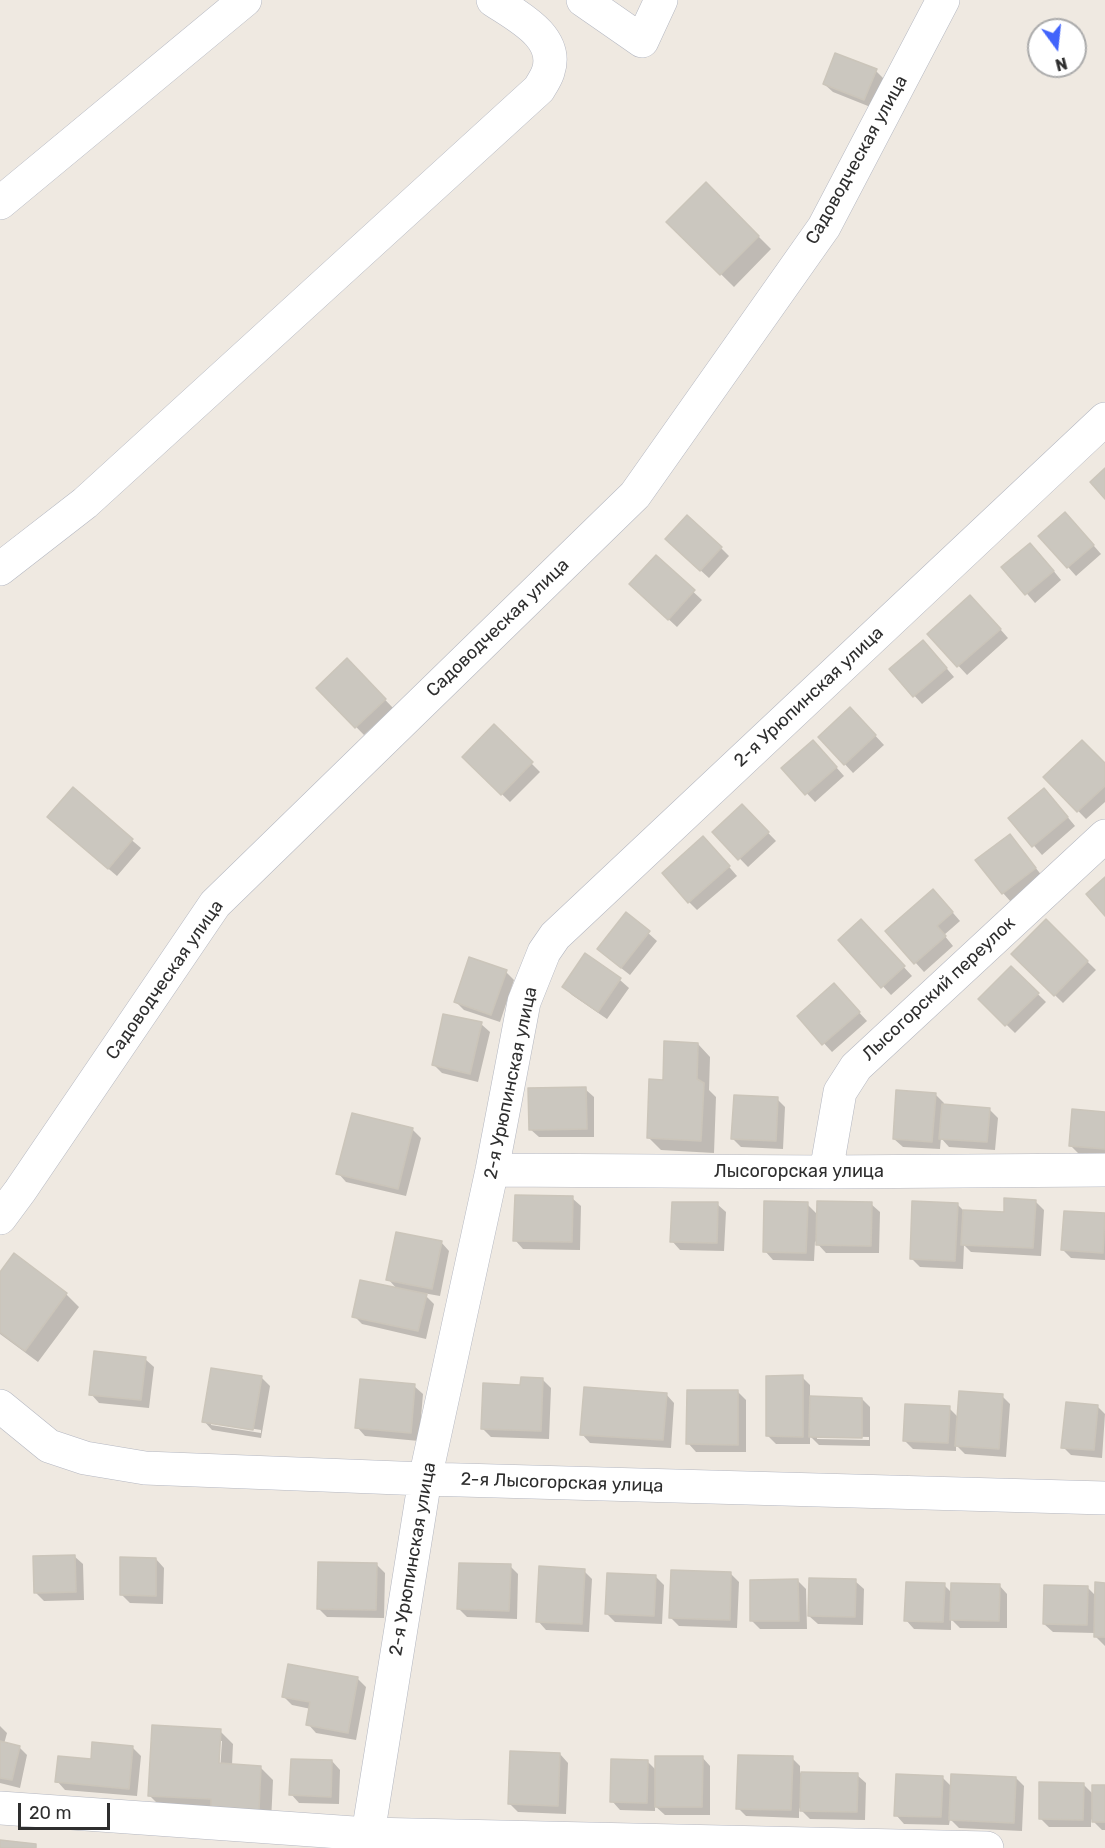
<!DOCTYPE html>
<meta charset="utf-8">
<style>
body{margin:0}
#map{position:relative;width:1105px;height:1848px;overflow:hidden;background:#efe9e1;font-family:Rubik,sans-serif}
canvas{display:block}
.north{position:absolute;left:1027px;top:18px;width:60px;height:60px;box-sizing:border-box;background:#fff;border:2px solid #ababab;border-radius:50%;rotate:165deg;font-size:16px;font-weight:700;line-height:24px;text-align:center;color:#2e2e2e}
.north::after{content:'';display:block;margin:auto;width:21px;height:27px;background:#4264fb;clip-path:polygon(50% 0,100% 100%,50% 72%,0 100%)}
.scale{position:absolute;left:18px;top:1803px;width:92px;height:27px;box-sizing:border-box;border:3px solid #2e2e2e;border-top:0;padding-left:8px;font-size:18px;line-height:21px;white-space:nowrap;color:#2e2e2e;-webkit-text-stroke:4px #fff;paint-order:stroke}
</style>
<div id="map">
<canvas width="1105" height="1848"></canvas>
<div class="north">N</div>
<div class="scale">20 m</div>
</div>
<script>
const context = document.querySelector('canvas').getContext('2d');
context.lineJoin = 'round';
function fillPath(path, color) { context.fillStyle = color; context.fill(path, 'evenodd'); }
function stroke(path, color, width, dash) { context.strokeStyle = color; context.lineWidth = width; context.lineCap = dash ? 'butt' : 'round'; context.setLineDash(dash || []); context.stroke(path); }
function drawText(font, color, halo, rows, align = 'center') {
  context.font = font + ' Rubik,sans-serif'; context.lineWidth = 4.5; context.setLineDash([]); context.textBaseline = 'middle'; context.strokeStyle = halo; context.fillStyle = color; for (const [text, x, y, turn = 0] of rows) {
    context.save(); context.translate(x, y); context.rotate((+turn || 0) * Math.PI / 180); context.textAlign = isNaN(turn) ? turn : align; if (halo) context.strokeText(text, 0, 0); context.fillText(text, 0, 0); context.restore();
  }
}
fillPath(new Path2D(`
 M876,71l8,8 -11,29 -40,-16 -9,-8z
 M706,184l65,65 -37,38 -66,-65z
 M1073,522l28,32 -25,22 -8,-9z
 M675,547l46,1 8,8 -20,22z
 M1039,553l22,27 -26,23 -31,-36z
 M656,557l46,43 -25,27 -38,-35z
 M979,605l29,33 -41,37 -38,-41z
 M931,650l23,27 -32,27 -31,-34z
 M347,660l46,48 -29,27 -46,-47z
 M858,717l26,28 -31,28 -33,-36z
 M494,726l46,46 -30,30 -46,-45z
 M821,750l23,26 -29,26 -32,-34z
 M1105,765v37l-19,17 -41,-42z
 M73,790l68,58 -24,28 -59,-50z
 M1052,798l23,28 -33,29 -32,-37z
 M742,806l34,35 -28,26 -34,-35z
 M1010,836l33,41 -32,25 -8,-9z
 M712,847l25,29 -40,34 -8,-8z
 M941,899l19,22 -16,14 9,11 -29,26 -37,-41z
 M627,914l30,27 -27,34 -23,-18z
 M1046,921l50,49 -33,33 -50,-49z
 M869,929l43,47 -21,19 -51,-55z
 M585,956l35,24 9,8 -22,31 -35,-24 -8,-8z
 M1011,968l35,34 -31,31 -35,-34z
 M506,972l8,8 -14,42 -36,-12 -9,-9z
 M842,994l25,27 -35,31 -33,-36z
 M481,1024l9,8 -12,50 -36,-9 -9,-9z
 M698,1044l12,13 -1,33 7,7 -2,56 -53,-3 -13,-13 16,-56z
 M585,1089l9,8v40h-55l-9,-8z
 M935,1094l9,9 -1,3 46,3 9,9 -3,32 -46,-3 -8,-9 -1,11 -37,-2 -9,-8z
 M777,1099l8,8 -2,42 -42,-2 -8,-8z
 M1105,1114v42l-26,-2 -9,-9z
 M412,1129l9,9 -15,58 -60,-14 -8,-9z
 M572,1198l9,8 -1,44 -57,-1 -8,-9z
 M1035,1201l9,9 -3,46 -70,-4 -7,-7 -1,24 -43,-2 -8,-8 45,-55 7,7 41,2z
 M717,1204l9,8 -2,39 -44,-1 -8,-9z
 M807,1204l11,11 53,-11 9,8 -1,41h-53l-11,-12 -1,20 -41,-1 -8,-9z
 M1065,1212l40,3v45l-34,-2 -8,-8z
 M441,1242l8,9 -9,45 -17,-3 11,11 -8,35 -64,-15 -8,-8 44,-26 -10,-11z
 M14,1256l52,38 13,13 -41,55 -38,-28v-59z
 M145,1359l9,8 -5,41 -50,-5 -8,-9z
 M261,1377l9,9 -9,52 -49,-8 -8,-9zM211,1422l50,8v3l-50,-8z
 M802,1377l8,8v13l52,1 8,8v39l-51,-1 -9,-9v8h-34l-8,-8zM817,1436l52,1v3l-52,-1z
 M543,1380l8,8 -2,51 -58,-2 -9,-9 40,-42z
 M414,1386l9,8 -4,47 -54,-5 -8,-9z
 M738,1392l8,8v52h-50l-8,-9z
 M666,1394l8,9 -3,45 -81,-5 -8,-9z
 M1002,1396l8,8 -4,53 -41,-3 -9,-9v6l-43,-2 -9,-9 45,-32 9,9z
 M1097,1406l8,8 -3,44 -31,-3 -8,-8z
 M74,1556l9,8 1,36 -40,1 -8,-8z
 M156,1559l8,9 -1,36 -33,-1 -9,-9z
 M376,1564l9,9 -1,45 -57,-1 -8,-8z
 M510,1566l8,8 -1,45 -50,-2 -8,-8z
 M584,1571l8,8 -3,53 -43,-2 -8,-9z
 M730,1573l9,9 -2,46 -58,-2 -9,-9z
 M655,1576l9,9 -2,39 -47,-2 -8,-8z
 M798,1581l8,8 1,40h-47l-8,-8z
 M855,1581l9,8 -1,36 -45,-1 -9,-8z
 M1105,1584v62l-10,-10v-3l-42,-1 -9,-8 43,-37 9,9z
 M944,1585l8,8 47,-8 8,9v34h-47l-9,-9v11l-37,-1 -8,-9z
 M357,1678l9,9 -10,53 -40,-7 -8,-9 3,-15 -19,-4 -8,-8z
 M0,1726l7,7 -3,11 15,3 8,8 -7,33 -20,-5z
 M220,1731l13,13 -1,21 28,2 13,13 -2,42 -109,-14 -13,-13zM219,1741h3l-2,30 -3,-1z
 M132,1747l9,9 -4,40 -72,-6 -8,-9 35,-20z
 M560,1754l8,9 -2,51 -48,-2 -9,-9z
 M702,1757l8,9v49h-45l-10,-9v5l-35,-1 -8,-9 36,-39 9,9z
 M792,1758l8,8v7l57,2 9,8 -1,37 -55,-1 -11,-11v10l-53,-2 -8,-8z
 M332,1761l8,9 -1,34 -40,-1 -8,-9z
 M942,1777l10,10 64,-9 8,8 -2,45 -63,-3 -9,-9 -1,6 -45,-1 -8,-9z
 M1083,1784l11,11 11,-9v44h-3l-11,-11v8h-42l-9,-9z`), '#0003');
const building = new Path2D(`
 M835,53l42,16 -13,31 -41,-16z
 M706,182l53,54 -39,39 -54,-53z
 M1105,468v31l-15,-17z
 M1065,512l29,33 -27,23 -29,-32z
 M687,515l35,32 -22,24 -35,-32z
 M1030,543l24,28 -29,24 -24,-28z
 M656,555l39,35 -27,30 -39,-36z
 M970,595l31,34 -44,38 -30,-33z
 M923,640l24,28 -34,29 -24,-28z
 M347,658l39,41 -31,29 -39,-40z
 M850,707l26,28 -32,30 -26,-28z
 M494,724l39,38 -32,33 -39,-38z
 M813,740l24,27 -32,28 -24,-27z
 M1082,740l23,23v23l-28,26 -34,-35z
 M73,787l60,52 -25,30 -61,-52z
 M1044,788l24,29 -36,30 -24,-29z
 M742,804l27,28 -31,28 -26,-28z
 M1010,834l26,34 -34,26 -27,-34z
 M703,836l27,30 -42,37 -26,-30z
 M1105,877v39l-19,-22z
 M933,889l20,23 -16,14 9,10 -32,28 -29,-33z
 M626,912l24,19 -29,37 -24,-19z
 M861,919l44,47 -24,22 -43,-48z
 M1046,919l42,42 -34,35 -43,-42z
 M585,953l36,25 -23,34 -36,-25z
 M469,957l38,13 -16,45 -37,-13z
 M1011,966l28,27 -34,33 -27,-27z
 M834,983l26,29 -38,33 -25,-29z
 M443,1014l39,8 -12,52 -38,-9z
 M664,1041l34,2 -1,36 7,4 -3,58 -54,-3 2,-59 14,1z
 M586,1087l1,42 -58,1 -1,-42z
 M896,1090l40,3 -4,49 -39,-3z
 M734,1095l44,2 -2,44 -45,-2z
 M942,1104l48,4 -3,34 -48,-3z
 M1072,1109l33,3v37l-36,-3z
 M352,1113l61,15 -15,61 -62,-15z
 M515,1195l58,1 -1,46 -59,-1z
 M1004,1198l32,2 -3,48 -72,-3 2,-35 41,2z
 M764,1201l44,1 -2,51 -43,-1z
 M817,1201l55,1 -1,44 -55,-1z
 M912,1201l46,2 -3,58 -45,-2z
 M672,1202h46l-1,41 -47,-1z
 M1064,1211l41,2 -2,40 -42,-3z
 M396,1232l46,9 -10,48 -46,-9z
 M14,1253l53,40 -42,58 -25,-19v-60z
 M360,1280l67,14 -9,37 -66,-14z
 M94,1351l52,6 -5,43 -52,-5z
 M211,1368l51,8 -9,54 -51,-8z
 M803,1375v62l-37,-1v-60z
 M521,1377l22,1 -2,53 -60,-2 2,-46 37,2z
 M360,1379l55,5 -4,49 -56,-5z
 M584,1387l83,6 -4,47 -83,-5z
 M687,1390h51v55l-52,-1z
 M959,1391l44,3 -4,55 -44,-3z
 M810,1396l52,2v40l-53,-1z
 M1066,1402l32,3 -4,45 -33,-2z
 M905,1404l45,2 -2,37 -45,-2z
 M75,1555l1,37 -42,1 -1,-37z
 M120,1557l36,1v38l-36,-1z
 M318,1562l59,1 -1,47 -59,-1z
 M459,1563l52,1 -2,47 -52,-2z
 M539,1566l46,3 -3,55 -46,-2z
 M671,1570l60,2 -1,48 -61,-2z
 M607,1573l49,2 -2,41 -49,-2z
 M809,1578l47,1 -1,38 -47,-1z
 M798,1579l1,42h-49v-41z
 M906,1582l39,1 -2,39 -39,-1z
 M1095,1582l10,1v54h-11z
 M951,1583l49,1 -1,37 -49,-1z
 M1044,1585l44,1 -1,39 -44,-1z
 M288,1664l70,13 -10,56 -42,-8 4,-23 -28,-5z
 M152,1725l69,4 -2,34 42,3 -2,44 -48,-3v-8l-63,-3z
 M0,1741l20,5 -8,34 -12,-2z
 M92,1742l41,4 -4,43 -74,-7 3,-26 33,3z
 M510,1751l50,2 -2,53 -50,-2z
 M738,1755l55,1 -2,54 -55,-1z
 M655,1756h48l-1,51h-47z
 M291,1759l41,1 -1,37 -42,-2z
 M611,1759l37,1 -1,43 -37,-1z
 M801,1772l57,1 -1,39 -57,-1z
 M896,1774l47,2 -2,41 -47,-1z
 M951,1774l65,3 -2,46 -65,-3z
 M1039,1782l45,1 -1,37 -44,-1z
 M1092,1785h13v37h-13z
 M0,1840l36,4v4h-36z`);
fillPath(building, '#cbc7bf');
stroke(building, '#cbc5ba', 1.5);
const minor = new Path2D(`
 M583,0l59,41 19,-41
 M0,203l245,-203
 M0,569l85,-66 454,-414c3,-5 7,-11 9,-17 12,-35 -31,-56 -55,-72
 M492,1170l334,2 279,-2
 M826,1172l14,-80 16,-25 249,-231
 M0,1218l20,-27 195,-287 420,-409 189,-268 119,-227
 M0,1406l49,40 36,12 60,10 280,11 680,19
 M0,1808l368,26 619,14
 M368,1834l57,-355 67,-309 32,-168 20,-50 11,-16 550,-517`);
stroke(minor, '#b4b7c1', 34);
stroke(minor, '#fff', 33);
drawText('18px', '#2e2e2e', '#fff', [
 ["Садоводческая улица",857,160,-61],
 ["Садоводческая улица",498,628,-44],
 ["2-я Урюпинская улица",809,697,-43],
 ["Садоводческая улица",165,980,-55],
 ["Лысогорский переулок",939,989,-43],
 ["2-я Урюпинская улица",511,1083,-78],
 ["Лысогорская улица",799,1172],
 ["2-я Лысогорская улица",562,1483,2],
 ["2-я Урюпинская улица",413,1559,-80]
]);
</script>
